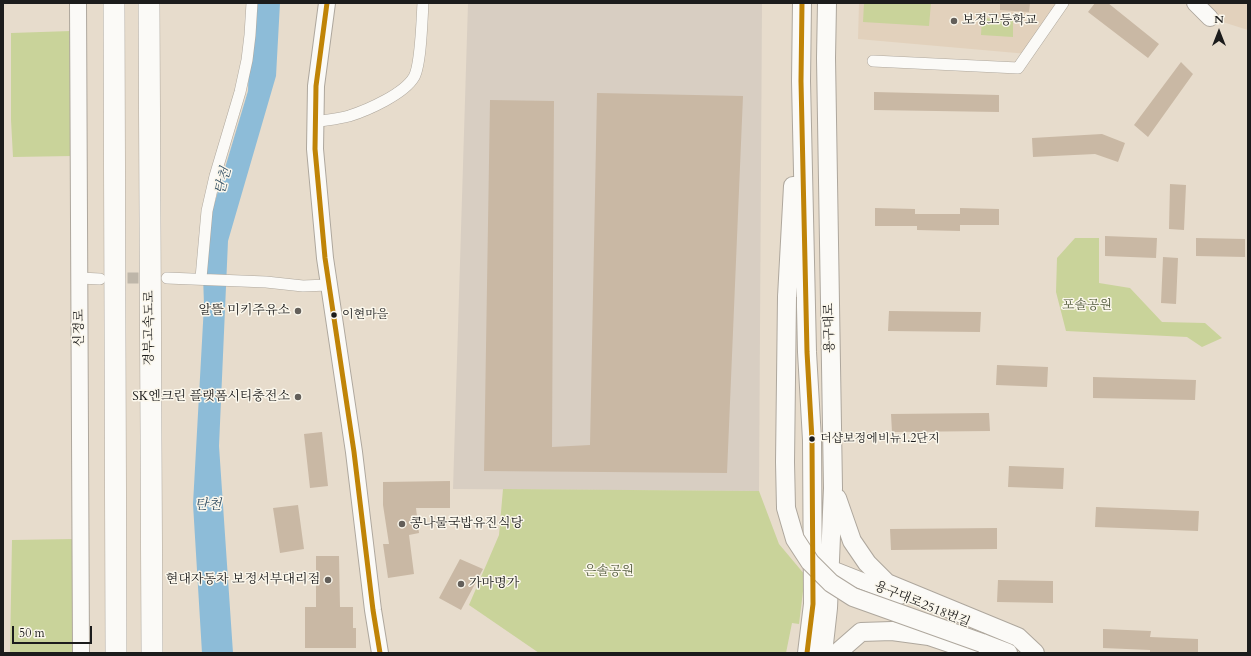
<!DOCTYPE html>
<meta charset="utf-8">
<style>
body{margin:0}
#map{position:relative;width:1251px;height:656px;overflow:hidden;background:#e7dccc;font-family:Cardo,serif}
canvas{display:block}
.frame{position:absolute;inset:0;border:4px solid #1c1c1c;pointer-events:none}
.north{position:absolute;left:1199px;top:12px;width:40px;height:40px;-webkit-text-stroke:3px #fbf7ec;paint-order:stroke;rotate:0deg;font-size:11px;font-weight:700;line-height:16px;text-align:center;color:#1c1c1c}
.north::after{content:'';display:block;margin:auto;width:14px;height:18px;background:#1c1c1c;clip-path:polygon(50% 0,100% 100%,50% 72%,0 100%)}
.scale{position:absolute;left:12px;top:626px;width:80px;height:18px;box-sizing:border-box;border:2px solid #1c1c1c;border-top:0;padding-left:5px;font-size:12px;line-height:14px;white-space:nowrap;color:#1c1c1c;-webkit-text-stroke:3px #fbf7ec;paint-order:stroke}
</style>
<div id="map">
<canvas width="1251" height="656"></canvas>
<div class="frame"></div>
<div class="north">N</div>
<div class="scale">50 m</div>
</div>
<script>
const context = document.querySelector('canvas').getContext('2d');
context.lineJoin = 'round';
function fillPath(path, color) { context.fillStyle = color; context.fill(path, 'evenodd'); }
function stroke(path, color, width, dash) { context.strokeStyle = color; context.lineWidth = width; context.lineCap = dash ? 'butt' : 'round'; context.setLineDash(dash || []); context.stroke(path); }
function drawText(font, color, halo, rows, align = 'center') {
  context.font = font + ' Cardo,"Noto Serif KR",serif'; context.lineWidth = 3; context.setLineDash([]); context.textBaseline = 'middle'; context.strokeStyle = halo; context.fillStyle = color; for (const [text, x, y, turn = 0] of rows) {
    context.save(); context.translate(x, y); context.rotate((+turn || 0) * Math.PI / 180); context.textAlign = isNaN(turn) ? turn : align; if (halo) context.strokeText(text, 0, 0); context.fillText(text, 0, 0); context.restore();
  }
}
fillPath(new Path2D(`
 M859,3h204l-35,51 -170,-15z
 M1195,3h53v27l-38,-12z`), '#e2d1bc');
fillPath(new Path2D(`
 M468,3h294l-3,488 -306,-2z`), '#d8cec2');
fillPath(new Path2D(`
 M864,3h67l-2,23 -66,-4z
 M982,18l31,2v17l-32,-2z
 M71,31l1,125 -59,1 -2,-37v-87z
 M1075,238h24v45l31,5 32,34 43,1 17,15 -20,9 -15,-10 -121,-6 -10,-39 1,-34z
 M503,489l256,2 20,53 26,31 -6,49 -7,-1 -6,30h-247l-70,-48 30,-70z
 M74,539l2,114h-66l2,-113z`), '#c9d39a');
fillPath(new Path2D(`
 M251,3h29l-4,73 -48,165 -9,205 14,207h-31l-9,-149 11,-199 -2,-60 46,-154z`), '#8dbcd8');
fillPath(new Path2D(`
 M1000,3h30l-1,9 -29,-2z
 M1095,3h13l51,41 -11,14 -60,-46z
 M1181,62l12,12 -45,63 -14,-12z
 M874,92l125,3v17l-125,-2z
 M597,93l146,3 -16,377 -243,-2 6,-371 64,1 -2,346 38,-2z
 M1102,134l23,9 -7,19 -23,-8 -62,3 -1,-19z
 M1170,184l16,1 -2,45 -15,-1z
 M875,208l40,1v5h45v-6l39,1v16h-39v6l-43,-1v-4h-42z
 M1105,236l52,2 -1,20 -51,-2z
 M1196,238l49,1v18l-49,-1z
 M1163,257l15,1 -2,46 -15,-1z
 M889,311l92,1 -1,20 -92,-1z
 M997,365l51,2 -1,20 -51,-2z
 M1093,377l103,3 -1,20 -102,-2z
 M989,413l1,18 -98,1 -1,-18z
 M322,432l6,54 -18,2 -6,-54z
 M1009,466l55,2 -1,21 -55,-2z
 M450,481v27h-34l3,25 -10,2 5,39 -26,4 -5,-34h6l-6,-39v-23z
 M298,505l6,44 -24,4 -7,-45z
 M1096,507l103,4 -1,20 -103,-4z
 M997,528v21l-106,1 -1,-21z
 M316,556h23l1,51h13v21h3v20h-51v-41h11z
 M460,559l23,10 -22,41 -22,-12z
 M998,580l55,1v22l-56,-1z
 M1103,629l48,2 -1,6 48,2v14h-48v-3l-47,-2z`), '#c9b8a4');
stroke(new Path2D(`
 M111,278h43`), '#beb6a9', 11, [11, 5.5]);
const street = new Path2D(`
 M873,61l145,7 45,-65
 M315,122c11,-2 23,-3 34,-6 19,-6 55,-22 65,-39 7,-12 8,-59 9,-74
 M80,278l20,1
 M167,278l99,4 37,4 25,-1
 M201,278l6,-67 8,-35 25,-84 7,-32 3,-25 2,-32`);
const secondary = new Path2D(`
 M78,3l3,650
 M327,3l-11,83 -1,63 10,109 29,194 19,158 7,43
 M1195,3l15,15
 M819,564l81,32`);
const primary = new Path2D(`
 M802,3l-1,78 6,271 5,88 1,164 -6,49
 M787,297l6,-111
 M837,498l15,43 15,22 20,20 131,54 17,16
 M982,643l26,10
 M823,653l5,-45 5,-120 -7,-430 1,-55
 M837,653l24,-21 31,-1 37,5 50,17`);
const highway = new Path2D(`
 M114,3l2,650
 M149,3l3,650`);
stroke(street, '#aea79d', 12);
stroke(secondary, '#aea79d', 18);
stroke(primary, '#aea79d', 20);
stroke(highway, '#aea79d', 22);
stroke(street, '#fbfaf7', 11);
stroke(secondary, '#fbfaf7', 16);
stroke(primary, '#fbfaf7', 18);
stroke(highway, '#fbfaf7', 21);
const primaryBridge = new Path2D(`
 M787,297l-2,165 1,46 9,31 15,23 21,21 22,14 129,46`);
stroke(primaryBridge, '#aea79d', 20, []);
stroke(primaryBridge, '#fbfaf7', 18);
stroke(new Path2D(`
 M327,3l-11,83 -1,63 10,109 29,194 19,158 7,43
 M802,3l-1,78 6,271 5,88 1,164 -6,49`), '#c08407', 5);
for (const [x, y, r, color] of [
 [954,21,4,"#635f5a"],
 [298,311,4,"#635f5a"],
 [334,315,3.5,"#1c1c1c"],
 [298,397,4,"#635f5a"],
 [812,439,3.5,"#1c1c1c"],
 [402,524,4,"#635f5a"],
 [328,580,4,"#635f5a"],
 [461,584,4,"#635f5a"]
]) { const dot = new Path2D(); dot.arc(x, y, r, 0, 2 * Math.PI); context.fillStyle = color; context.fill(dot); stroke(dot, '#fbf7ec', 1.5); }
drawText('12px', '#1c1c1c', '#fbf7ec', [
 ["이현마을",342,315],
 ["더샵보정에비뉴1.2단지",820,439]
], 'left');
drawText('13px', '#1c1c1c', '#fbf7ec', [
 ["보정고등학교",962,21],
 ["알뜰 미키주유소",290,311,"right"],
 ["SK엔크린 플랫폼시티충전소",290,397,"right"],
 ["콩나물국밥유진식당",410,524],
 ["현대자동차 보정서부대리점",320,580,"right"],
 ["가마명가",469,584]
], 'left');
drawText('13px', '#50593a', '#fbf7ec', [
 ["포솔공원",1087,306],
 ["은솔공원",609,572]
]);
drawText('13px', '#1c1c1c', '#fbf7ec', [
 ["신정로",80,328,-90],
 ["경부고속도로",150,328,-90],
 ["용구대로",830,328,-91],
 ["용구대로2518번길",922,605,22]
]);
drawText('italic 14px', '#3a5669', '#fbf7ec', [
 ["탄천",224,181,-75],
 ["탄천",208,506]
]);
</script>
